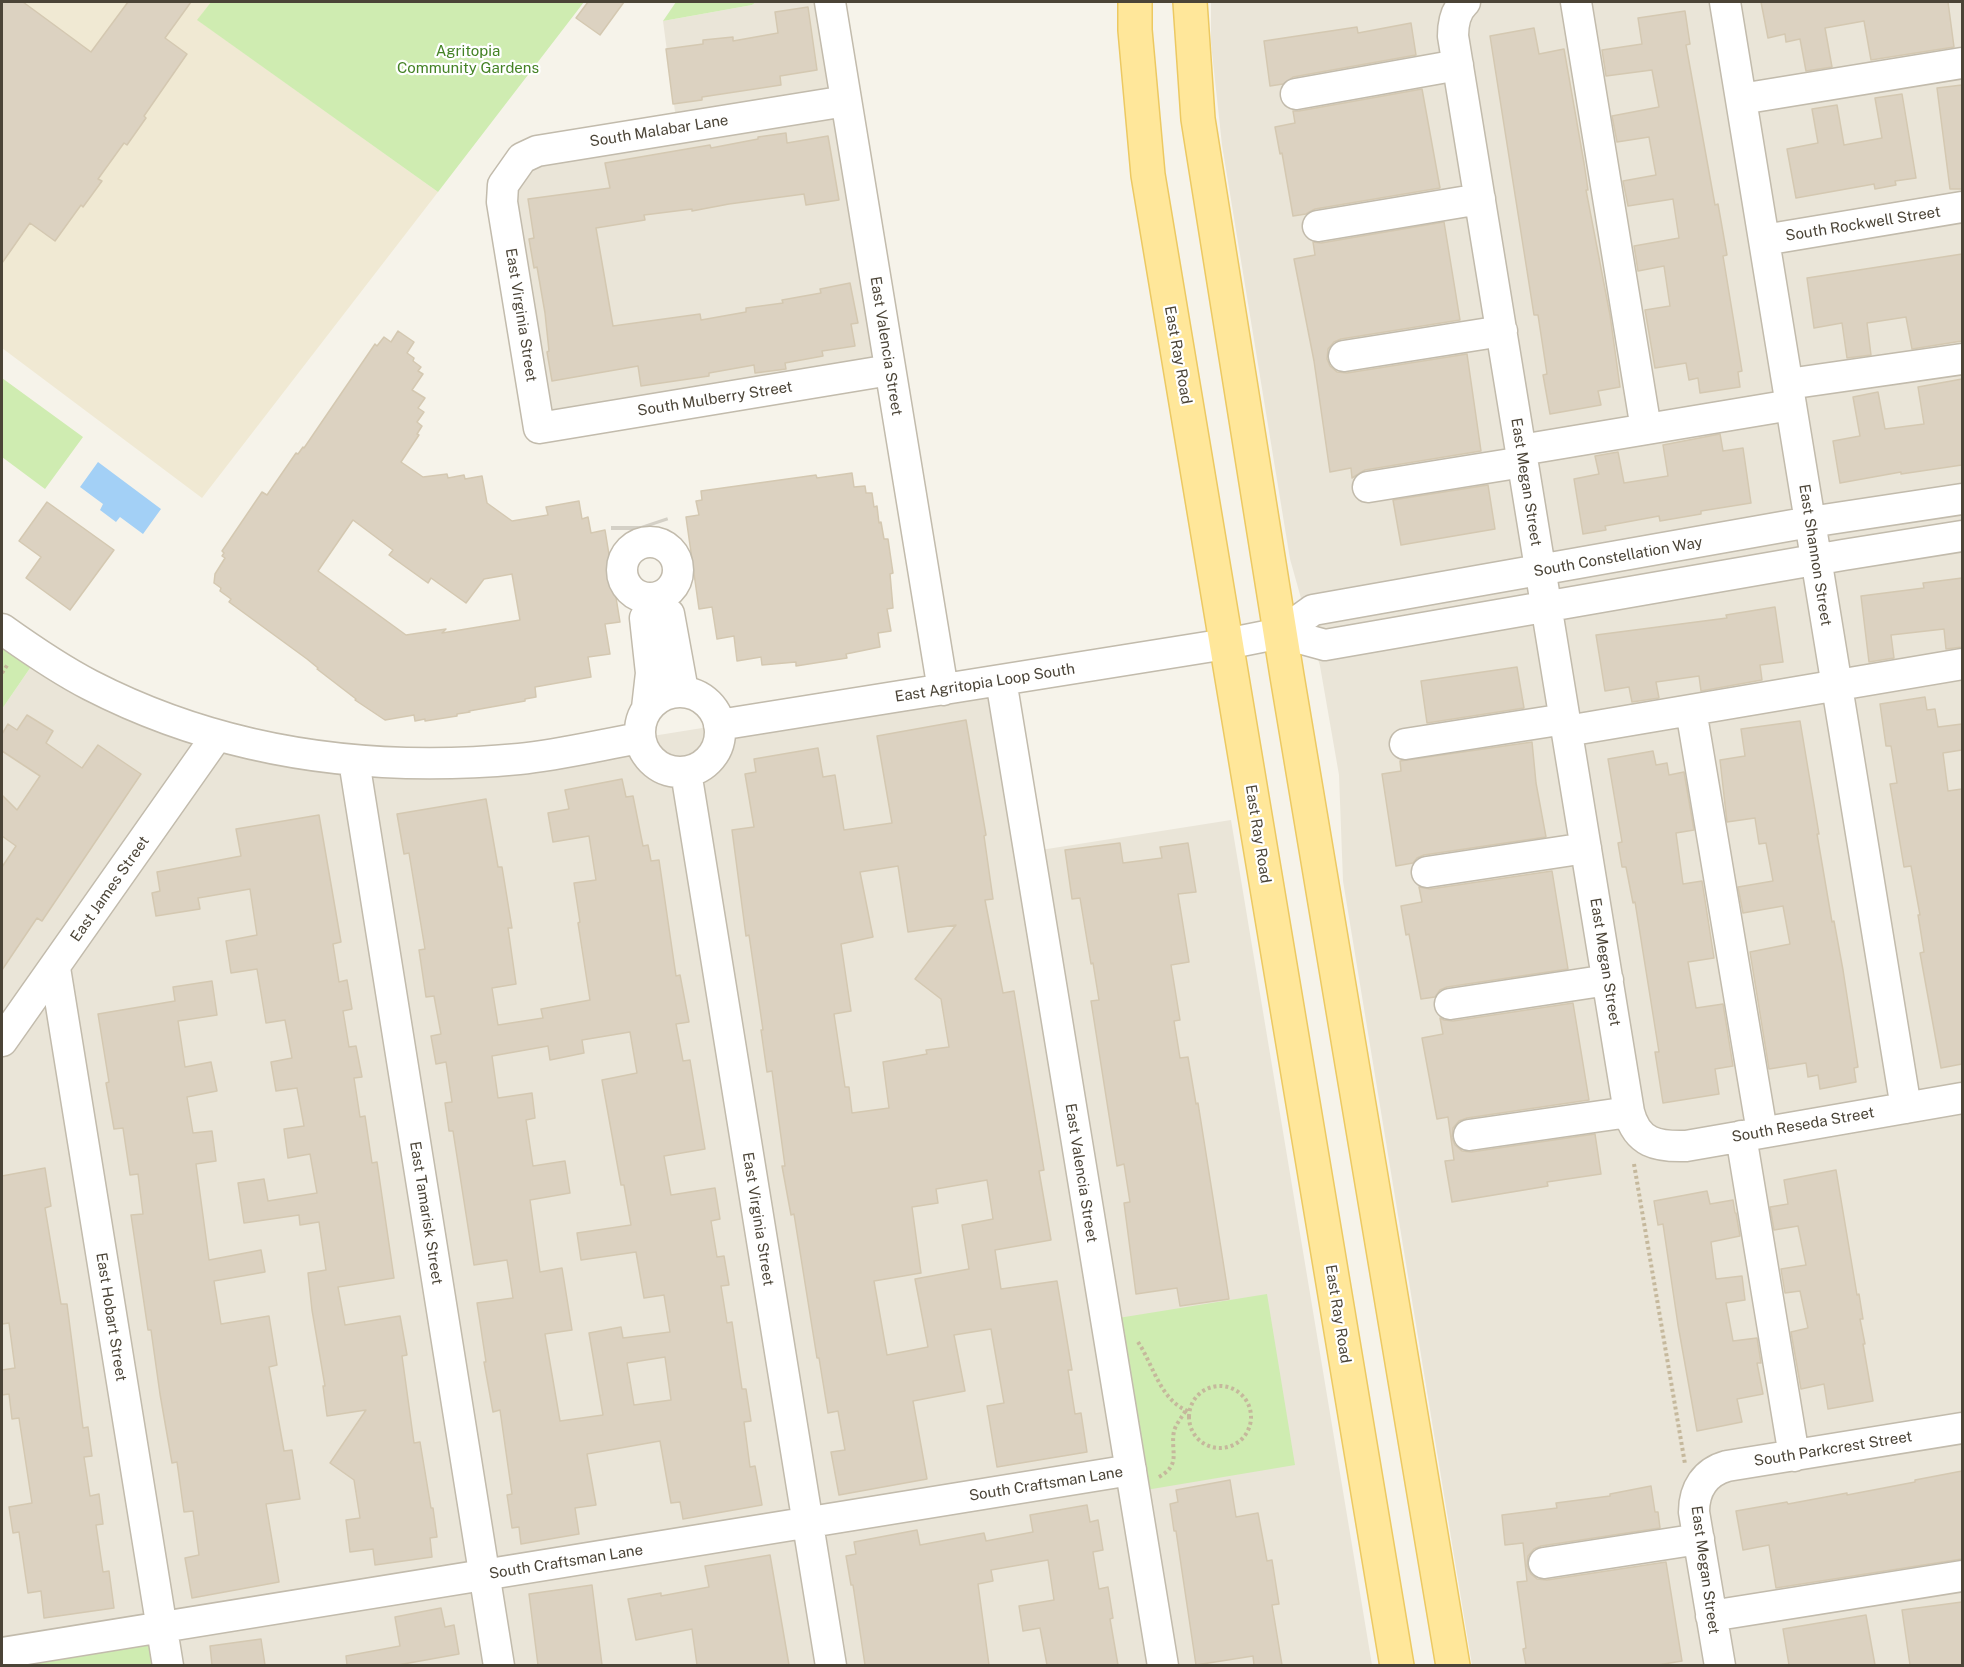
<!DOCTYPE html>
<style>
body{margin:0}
#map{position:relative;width:1964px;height:1667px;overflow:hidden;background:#f6f3ea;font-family:"Public Sans",sans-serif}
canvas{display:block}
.frame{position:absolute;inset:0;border:3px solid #4b4437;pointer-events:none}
</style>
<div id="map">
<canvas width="1964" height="1667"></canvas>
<div class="frame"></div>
</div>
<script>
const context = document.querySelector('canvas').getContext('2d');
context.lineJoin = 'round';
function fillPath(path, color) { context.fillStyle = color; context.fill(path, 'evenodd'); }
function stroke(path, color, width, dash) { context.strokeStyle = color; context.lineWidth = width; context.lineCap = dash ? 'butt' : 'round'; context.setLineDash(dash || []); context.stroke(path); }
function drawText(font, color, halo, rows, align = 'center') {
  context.font = font + ' "Public Sans",sans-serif'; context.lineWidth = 4.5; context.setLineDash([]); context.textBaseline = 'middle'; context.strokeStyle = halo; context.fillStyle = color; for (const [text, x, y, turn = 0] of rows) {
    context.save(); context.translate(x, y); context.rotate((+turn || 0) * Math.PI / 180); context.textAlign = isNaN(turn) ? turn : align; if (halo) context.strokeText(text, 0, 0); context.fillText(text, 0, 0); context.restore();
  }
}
fillPath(new Path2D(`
 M756,2h74l60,368 -351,58 -37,-226 20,-44 155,-31 -14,-106 89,-16z
 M1211,2h751v1663h-490l-129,-784 -4,-106 -19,-109 -30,-107 -68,-414 -11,-102z
 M39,655l51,30 264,76 286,-23 361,-58 27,172 203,-32 141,845 -1204,1 -166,-13v-944z`), '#eae5d8');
fillPath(new Path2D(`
 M2,2h209l-13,18 240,172 -236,306 -200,-150z`), '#f0e9d3');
fillPath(new Path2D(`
 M211,2h373l-146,190 -241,-172z
 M676,2h80l-4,3 -89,16z
 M2,378l81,59 -38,52 -43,-32z
 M2,629l37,26 -37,54z
 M1267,1294l28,171 -161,27 -28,-172z
 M161,1627l6,39h-165z`), '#cfecb1');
fillPath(new Path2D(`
 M98,462l63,47 -18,25 -23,-17 -4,5 -16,-12 3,-6 -23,-17z`), '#a3d0f6');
const building = new Path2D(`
 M2,2h21l68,50 37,-50h63l-26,36 22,16 -43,62 2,2 -19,27 -3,-2 -26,36 4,2 -19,26 -2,-2 -26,36 -25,-18 -28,40z
 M588,2h36l-24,33 -24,-17z
 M1761,2h187l6,45 -83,13 -7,-39 -39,7 7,39 -26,4 -6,-32 -14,3 -1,-8 -17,4z
 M808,7l9,63 -37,6 1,9 -79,12v3l-29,4 -7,-55 37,-5v-4l30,-3v4l45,-8 -3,-21z
 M1685,11l5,33 -4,1 29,160 3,-1 9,51 -4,1 19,115 -4,1 2,15 -40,6 -2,-15 -9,2 -3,-17 -31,5 -10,-58 25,-4 -6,-40 -26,5 -4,-25 45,-8 -6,-39 -45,7 -5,-25 33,-6 -7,-38 -32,5 -5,-26 47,-9 -7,-37 -46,6 -4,-26 40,-6 -4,-26z
 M1411,23l5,32 -123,22 -10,7 -13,2 -6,-45 93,-14 1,6z
 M1534,28l5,26 25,-5 20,114 4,27h-2l24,125 10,72 -22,4 3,14 -51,9 -7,-39 4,-1 -9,-59h-4l-44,-279z
 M1962,85v104h-12l-13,-101z
 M1422,89l18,99 -125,21 -9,5 -13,2 -11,-63 -2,1 -5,-27 20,-4 -2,-12h6z
 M1902,94l14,84 -21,3 1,4 -21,4 -1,-5 -78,14 -9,-49 31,-6 -6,-34 25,-4 7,40 38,-7 -7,-40z
 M786,133l1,10 41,-7 11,64 -33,5 -2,-11 -75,10 -37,7v-2l-48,6 1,5 -49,8 17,98 87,-12 1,6 45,-8v-4l37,-5 -1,-3 39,-7 -1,-4 30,-6 8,40 -7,1 4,22 -33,5 1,5 -38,7 1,6 -31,4 -1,-8 -45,8v3l-68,10 -3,-20 -86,15 -5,-29 2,-1 -4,-38 -8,-46 -3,1 -5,-29 5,-1 -6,-39 82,-11 -5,-25 105,-18 1,3 47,-9v-2z
 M1444,222l16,98 -119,19 -7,3 -6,7 -1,10 3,7 7,6 10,1 120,-19 14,97 -116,19 -13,8 -1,-10 -21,4 -16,-111 -20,-102 21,-4 -2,-13 8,1z
 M1962,254v87l-50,8 -6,-32 -39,6 4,32 -24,3 -5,-35 -28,5 -7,-50z
 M398,331l16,11 -7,11 7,5 -1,3 8,6 -3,4 5,3 -11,16 13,8 -7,10 6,4 -7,10 5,4 -5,8 2,1 -18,27 22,15 24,-3 1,4 16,-3 1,4 17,-3 5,27 25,18 36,-6 -2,-8 33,-6 3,18 6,-2 3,16 14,-3 15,92 -15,2 5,30 -22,3 3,20 -56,10 1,10 -11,2v2l-56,10 1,1 -13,2v2l-32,5v-2l-10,2 -1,-6 -29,5 -30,-20 1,-1 -39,-30 1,-1 -11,-9 -78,-57 2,-3 -11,-8 1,-3 -7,-5 1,-9 10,-16 -3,-2 2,-3 -2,-2 40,-59 5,3 29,-42 2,1 5,-7 1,1 71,-104 2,2 7,-9 7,5zM353,520l40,30 -4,5 39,28 3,-5 35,25 18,-24 28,-5 8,46 -78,13 4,-4 -40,6 -88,-64z
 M1962,379v86l-61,9v-2l-61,11 -7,-42 27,-5 -7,-39 25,-5 7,37 39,-5 -6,-37z
 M1720,434l3,17 20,-3 8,55 -50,8v3l-41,7 -1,-5 -54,10 1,4 -23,4 -9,-55 25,-5 -4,-18 23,-4 6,31 44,-7 -5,-31z
 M852,473l2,14 11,-1 1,7h6l2,14 3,-1 2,17 2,-1 3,17h4l5,34 -3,1 3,34 -6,1 4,22 -13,2 2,14 -34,7 1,4 -51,8v-4l-34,3 -1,-8 -24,4 -3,-25 -17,3 -5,-32 -13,2 -13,-92 13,-2 -3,-14 6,-1 -1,-9 115,-16 1,3z
 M1488,485l7,44 -94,16 -8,-45z
 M47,502l67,48 -44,60 -44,-32 15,-21 -22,-16z
 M1962,578v69l-16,2 -2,-20 -53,6 3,23 -25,4 -8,-66 63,-8 -1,-5z
 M1775,607l8,55 -23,3 2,15 -61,11 -2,-15 -43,6 3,16 -27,4 -3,-15 -24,4 -9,-56 131,-17 -1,-3z
 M1517,667l7,41 -97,15 -6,-42z
 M1925,697l2,13 8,-1 3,18 24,-3v26l-19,3 5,38 14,-2v275l-21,4 -21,-115 4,-1 -6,-37h2l-9,-49 -7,1 -14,-83 7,-1 -6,-37h-5l-6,-42z
 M27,715l26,16 -7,12 36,25 16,-23 43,29 -99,147 -5,-3 -35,52v-103l14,-21 -14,-10v-41l15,15 23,-34 -38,-25v-17l6,-10 9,6z
 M966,720l20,115 -2,1 9,63 -8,1 18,93 11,-2 30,179 -5,1 12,69 -56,10 6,39 56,-8 15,89h-4l7,44 6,-1 6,39 -90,15 -10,-61 17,-3 -13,-74 -37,6 11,56 -52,10 14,78 -88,16 -8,-43 14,-2 -7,-39 -10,2 -9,-55h-2l-23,-144 -3,1 -9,-49h3l-13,-95 -5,1 -6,-42h2l-14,-95 -3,1 -14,-106 22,-3 -9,-53 11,-2 -2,-13 64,-11 5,29 12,-2 9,55 48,-7 -15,-87zM898,866l10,66 48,-7 -41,54 26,20 8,48 -23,3 1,4 -44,8 6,46 -37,5 -3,-26h-4l-11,-73 17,-3 -10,-67 32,-7 -13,-65zM987,1180l6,39 -31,6 7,44 -54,10 13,68 -41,8 -13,-74 47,-8 -9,-66 26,-4 -2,-14z
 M1800,721l19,113h-2l15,88 2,-1 9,49 15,97 -4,1 2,14 -36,7 -2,-14 -10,2 -2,-14 -37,6 -19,-117 40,-8 -7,-38 -40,7 -5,-26 35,-6 -7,-38 -7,1 -4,-26 -28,4 -7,-62 25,-4 -4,-27z
 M1532,742l4,41 10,54 -122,18 -7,3 -4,5 -17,3 -14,-92 19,-3 -1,-10z
 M1653,751l3,14 11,-2 2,12 15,-3 10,58 -18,3 7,51 19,-3 12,77 -26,4 8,46 27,-4 10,62 -18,3 4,25 -56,9 -8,-51h4l-24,-150 -2,1 -7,-36h-4l-4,-24 4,-1 -14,-83z
 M622,779l4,18 7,-1 10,50 5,-1 3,16 8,-1 17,116 4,-1 9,47 -13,2 7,37 7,-1 15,89 -41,7 7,39 44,-7 5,31 -9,2 6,36 7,-1 5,29 -8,1 6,37 5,-1 10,67h4l5,32 -7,1 6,45 5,-1 7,39 -79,14 -3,-17 -9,1 -11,-62 -73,13 9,51 -21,3 4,26 -58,10 -2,-17 -7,1 -5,-33 5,-1 -12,-84 -7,2 -9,-50h2l-9,-59 36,-5 -6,-38 -33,5 -21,-134h-4l-4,-28 7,-1 -6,-40 -10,2 -5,-28 10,-2 -7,-38 -8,1 -7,-47 6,-1 -16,-96 -5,1 -7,-40 89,-15 12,68h4l10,61h-4l8,56 -24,4 6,37 45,-7 -2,-9 49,-9 -12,-77 2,-1 -6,-39 22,-3 -7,-44 -36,6 -5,-29 21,-4 -4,-19zM630,1032l7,41 -35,7 19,105h3l7,40 -54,8 4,27 55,-8 8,46 20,-3 6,37 -47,6 -2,-11 -32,6 14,82 -43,6 -15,-87 27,-4 -10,-62 -22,4 -10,-72 40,-7 -5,-32 -32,5 -7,-46 9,-2 -3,-25 -34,5 -6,-42 56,-10 2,14 34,-7 -2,-13zM665,1357l6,43 -37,5 -7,-42z
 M319,815l22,127 -8,2 6,38 8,-2 5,29 -9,2 6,36 7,-1 6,31 -8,1 6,39 5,-1 7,47 5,-1 17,116 -56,9 7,38 55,-9 7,39 -5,1 12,87 6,-1 11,66h2l4,29 -7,1 2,19 -57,8 -2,-16 -23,3 -4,-32 14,-2 -6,-38 -24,-17 36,-53 -39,6 -4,-30h2l-13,-76 -4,-37 18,-3 -7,-48 -19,3 -1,-10 -55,8 -6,-40 26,-4 4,22 49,-8 -7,-39 -22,4 -4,-29 20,-3 -7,-38 -21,3 -5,-29 21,-4 -7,-38 -19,3 -9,-54 -26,4 -5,-32 31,-6 -7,-46 -52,9 2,11 -44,7 -4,-23 8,-2 -3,-19 84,-16 -5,-27z
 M1120,843l3,20 39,-5 -2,-11 28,-4 8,49 -18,2 11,68 -18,3 9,55 -6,1 6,37 8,-1 8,47 2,-1 31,196 -49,7 -3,-18 -41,6 -12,-91 6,-1 -6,-38 -7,2 -26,-165 8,-1 -6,-37 -2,1 -11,-66 -8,1 -7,-49z
 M1552,871l16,98 -121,18 -7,3 -5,7 -14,2 -12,-65 -3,1 -5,-29 21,-4 -3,-15 11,2z
 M212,981l5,34 -39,6 7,46 26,-5 6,29 -30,6 6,36 19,-2 4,30 -20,3 13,96 52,-10 4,22 -51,9 7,43 48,-8 8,49 -8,2 15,84 8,-1 8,49 -34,5 13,78 -87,16 -7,-40 14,-3 -6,-44 -9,1 -7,-50 -5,1 -12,-69 -9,-64h-3l-17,-115 12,-1 -5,-40 -8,1 -7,-47 -9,1 -8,-46 3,-1 -11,-68 77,-13 -2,-14z
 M1573,1003l16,97 -122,18 -8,3 -6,7 -1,10 3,7 7,6 9,1 124,-18 6,40 -54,8 1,4 -96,16 -7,-41 9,-1 -6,-43 -11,2 -15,-81 21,-4 -3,-16 4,2 9,1z
 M45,1168l6,38 -6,2 16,96h6l16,124 5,-1 4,29 -8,1 6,39 9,-2 4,30 -7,1 7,47 6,-1 5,37 -70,10 -3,-27 -13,2 -9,-61 -6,1 -4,-26 23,-4 -13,-85 -7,1 -3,-25 -7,1v-25l13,-2 -6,-45 -7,1v-148z
 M1836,1170l21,125 2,-1 4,25h-3l5,25h-2l10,57 -45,8 -4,-25 -23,5 -10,-57 17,-4 -8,-37 -15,2 -4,-24 25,-4 -8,-39 -24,4 -4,-23 18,-3 -4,-24z
 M1707,1191l3,13 23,-4 2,13h1l4,23 -29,6 5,37 26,-3 3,24 -19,3 7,38 24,-3 4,25h-4l6,31 -26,5 5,23 -45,9 -19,-106 -15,-101 -5,1 -4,-24z
 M1962,1471v88l-186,29 -7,-43 -26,5 -7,-39 51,-9 1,2 59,-11v2l68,-13v-2z
 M1230,1480l6,37 22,-4 9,48 5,-1 7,44 -7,1 10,60h-28l-1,-9 -57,9 -20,-134h-2l-4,-27 8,-2 -2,-12z
 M1651,1486l4,26h3l2,16 -119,18 -7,3 -6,7 -1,10 4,8 6,5 10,1 119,-18 16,99 -24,4h-132l-3,-16 3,-1 -9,-66 10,-1 -4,-38 -18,2 -3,-30 55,-7 -1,-5 54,-7v-2z
 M1087,1505l3,17 8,-2 5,30 -10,2 6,37 9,-2 5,31 -3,1 8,46h-71l-7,-37 -17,3 -4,-25 35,-6 -6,-40 -57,10 2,11 -15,3 11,81h-124l-12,-80h-2l-5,-29 10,-2 -2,-12 63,-12 3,15 64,-12 2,8 47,-9 -3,-17z
 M770,1555l19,110h-92l-5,-36 -56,11 -8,-41 33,-6v3l48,-9 -4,-21z
 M592,1585l10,80h-64l-9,-71z
 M1962,1602v63h-52l-8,-55z
 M441,1608l4,19 9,-2 5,29 -61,11h-51l-1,-9 54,-10 -5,-29z
 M1866,1615l9,50h-86l-6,-36z
 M261,1639l4,26h-53l-2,-19z`);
fillPath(building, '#dcd2c1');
stroke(building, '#d4c8b1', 1.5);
stroke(new Path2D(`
 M653,522l1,3
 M626,526v4`), '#d4d0c6', 30, [30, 15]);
const minor = new Path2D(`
 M830,2l113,688
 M1465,2c-10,9 -12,21 -12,34l176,1076c8,31 28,35 57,34l276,-48
 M1576,2l70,427
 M1725,2l181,1106
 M1296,94l162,-29
 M1741,99l221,-36
 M846,101l-309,50 -15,7 -19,27 -1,17 37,226 351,-58
 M1318,226l162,-27
 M1764,240l198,-33
 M1344,356l158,-25
 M1788,384l174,-25
 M1521,450l270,-45
 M1368,487l155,-25
 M622 570a28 28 0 1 1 56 0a28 28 0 1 1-56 0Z
 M669,614l14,77
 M645,618l6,55 -4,35
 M2,629c28,20 57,40 88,56 134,69 279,88 429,74 40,-4 81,-14 121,-21
 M1281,633l44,12 518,-90 119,-19
 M1001,680l162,986
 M640 732a40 40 0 1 1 80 0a40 40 0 1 1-80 0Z
 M1691,710l71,422
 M719,725l507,-81 55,-11 32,-23 497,-88 152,-23
 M1567,731l395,-67
 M1405,744l160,-25
 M354,761l145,905
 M686,772l145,894
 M1427,872l159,-24
 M55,968l113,698
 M1450,1004l158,-24
 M2,1041l214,-304
 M1469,1135l160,-23
 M1741,1136l53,320
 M1544,1563l155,-24
 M1711,1616l251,-40
 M2,1653l1129,-183
 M1720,1666l-26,-154c0,-23 11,-40 33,-46l235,-38`);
const major = new Path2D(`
 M1135,2v28l13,145 249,1491
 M1190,2l8,117 89,557 166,990`);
stroke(minor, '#c2bbac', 33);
stroke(major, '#ecc962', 36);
stroke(new Path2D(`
 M2,673l6,-9
 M1634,1164l51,300
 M1138,1342c16,24 22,59 52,70
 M1189 1417a31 31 0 1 1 62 0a31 31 0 1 1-62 0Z
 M1159,1477c23,-13 11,-25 15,-46 2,-7 8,-14 12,-21`), '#c5b89c', 4, [3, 3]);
stroke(minor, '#fff', 30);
stroke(major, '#ffe79a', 33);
drawText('15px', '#448225', '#fff', [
 ["Agritopia",468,51],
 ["Community Gardens",468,68]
]);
drawText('15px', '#4b4437', '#fff', [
 ["South Malabar Lane",659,131,-9],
 ["South Rockwell Street",1863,224,-9],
 ["East Virginia Street",521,315,81],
 ["East Valencia Street",886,346,81],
 ["East Ray Road",1178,355,80],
 ["South Mulberry Street",715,399,-9],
 ["East Megan Street",1526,482,81],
 ["East Shannon Street",1815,555,81],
 ["South Constellation Way",1618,557,-10],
 ["East Agritopia Loop South",985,683,-9],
 ["East Ray Road",1258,834,81],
 ["East James Street",110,889,-55],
 ["East Megan Street",1605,962,81],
 ["South Reseda Street",1803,1125,-10],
 ["East Valencia Street",1081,1173,81],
 ["East Tamarisk Street",426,1213,81],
 ["East Virginia Street",758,1219,81],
 ["East Ray Road",1338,1314,81],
 ["East Hobart Street",111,1317,81],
 ["South Parkcrest Street",1833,1449,-9],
 ["South Craftsman Lane",1046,1484,-9],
 ["South Craftsman Lane",566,1562,-9],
 ["East Megan Street",1705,1570,82]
]);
</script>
